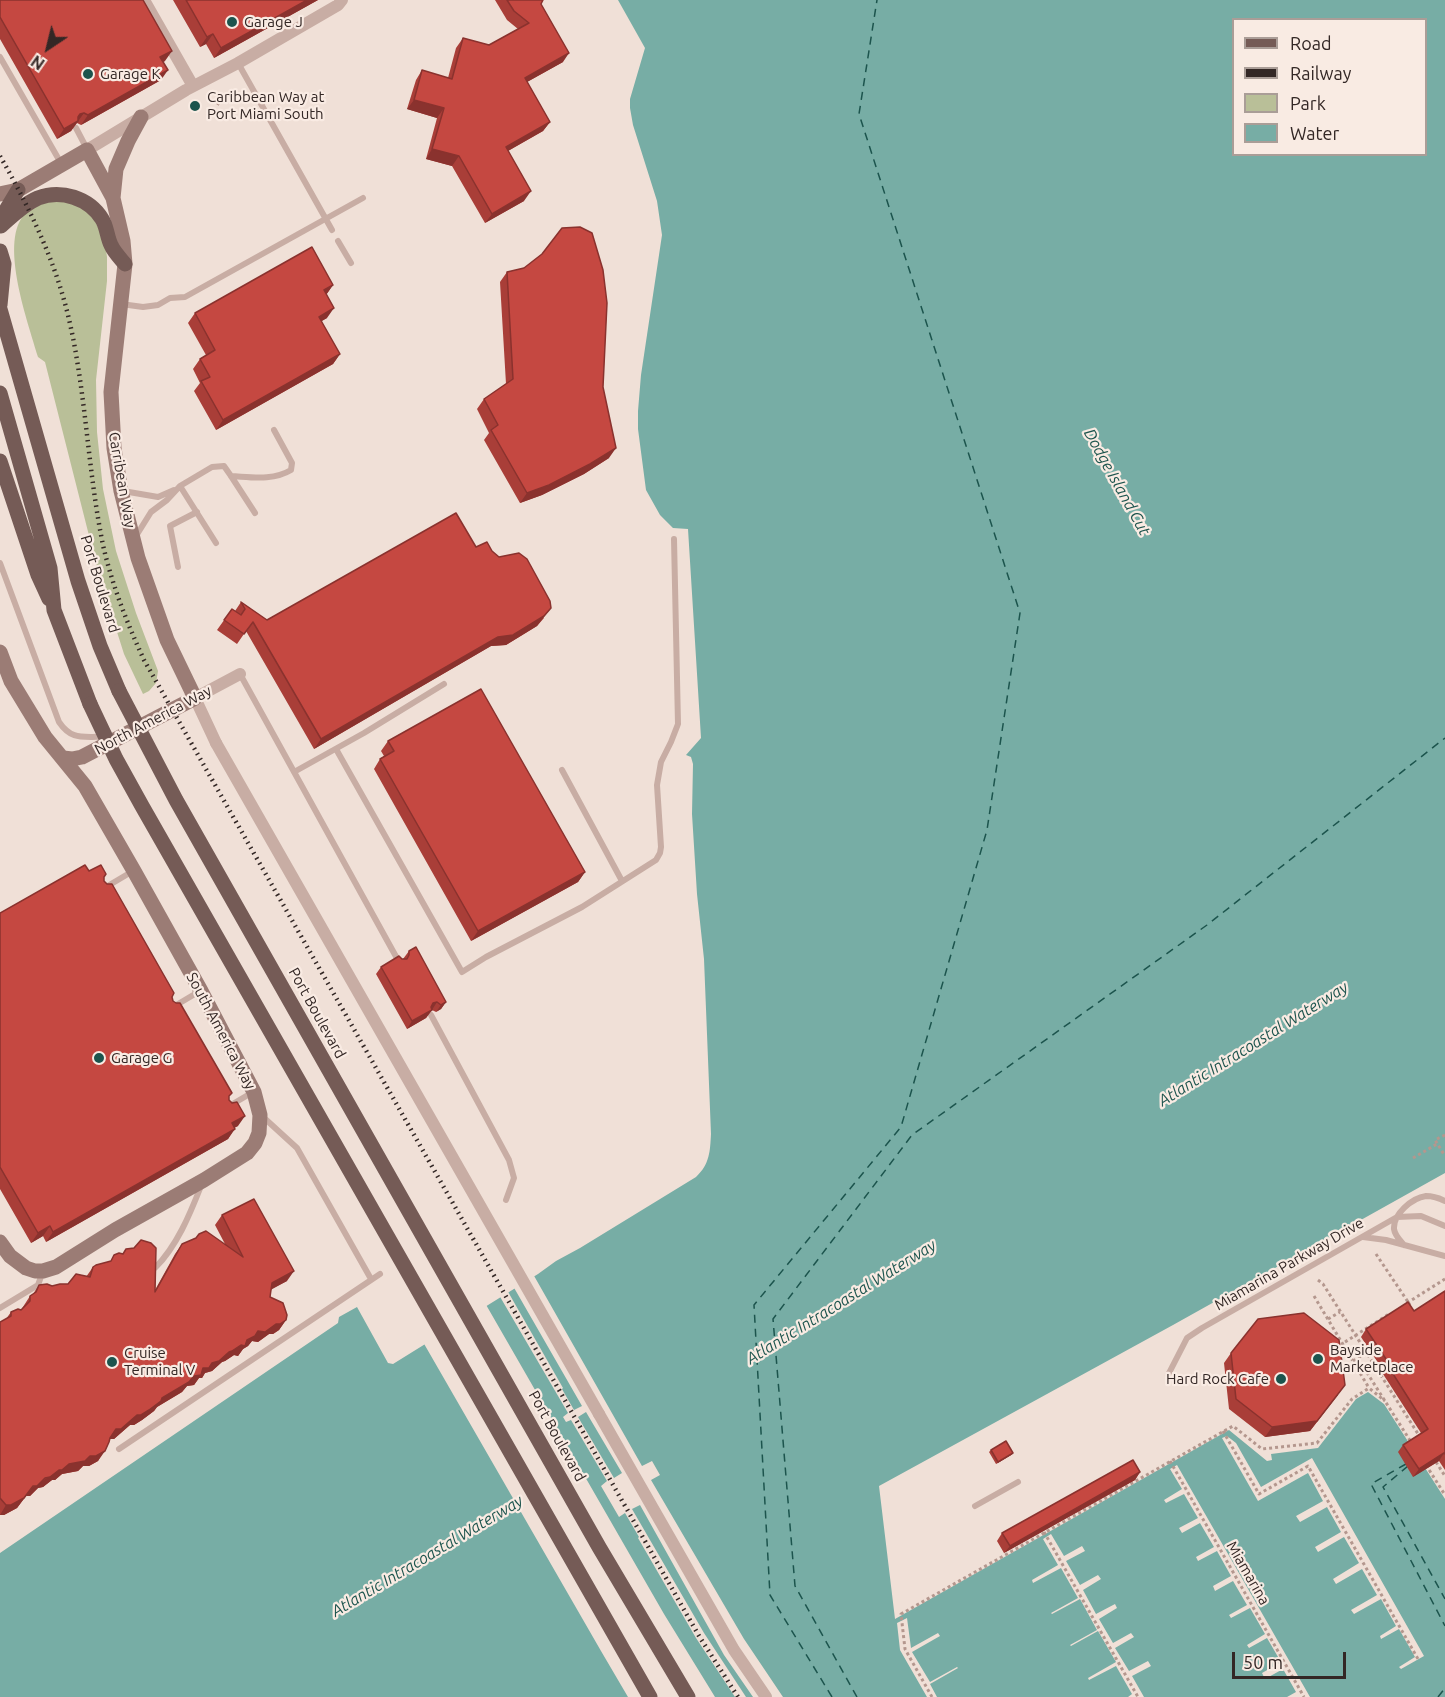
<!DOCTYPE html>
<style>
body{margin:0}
#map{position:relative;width:1445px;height:1697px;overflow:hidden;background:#f0e0d7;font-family:Ubuntu,sans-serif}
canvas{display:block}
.legend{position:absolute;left:1232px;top:18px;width:195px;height:138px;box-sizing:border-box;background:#f9ebe3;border:2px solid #aa9d97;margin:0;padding:8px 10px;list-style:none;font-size:18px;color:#332725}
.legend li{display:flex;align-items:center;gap:12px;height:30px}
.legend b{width:30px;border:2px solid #aa9d97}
.north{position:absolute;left:18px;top:18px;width:60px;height:60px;-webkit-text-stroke:4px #f9ebe3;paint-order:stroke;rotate:215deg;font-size:16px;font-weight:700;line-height:24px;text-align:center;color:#332725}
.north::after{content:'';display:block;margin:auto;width:21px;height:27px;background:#332725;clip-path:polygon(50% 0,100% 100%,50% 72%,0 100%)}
.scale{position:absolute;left:1232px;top:1652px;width:114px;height:27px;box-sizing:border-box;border:3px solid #332725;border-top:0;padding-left:8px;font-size:18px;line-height:21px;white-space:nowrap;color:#332725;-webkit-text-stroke:4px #f9ebe3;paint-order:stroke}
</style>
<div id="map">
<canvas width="1445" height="1697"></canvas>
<ul class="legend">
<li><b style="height:8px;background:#755b56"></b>Road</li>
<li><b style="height:8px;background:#332725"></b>Railway</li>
<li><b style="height:16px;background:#b9bf98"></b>Park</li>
<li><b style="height:16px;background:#77ada5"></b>Water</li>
</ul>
<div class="north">N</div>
<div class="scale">50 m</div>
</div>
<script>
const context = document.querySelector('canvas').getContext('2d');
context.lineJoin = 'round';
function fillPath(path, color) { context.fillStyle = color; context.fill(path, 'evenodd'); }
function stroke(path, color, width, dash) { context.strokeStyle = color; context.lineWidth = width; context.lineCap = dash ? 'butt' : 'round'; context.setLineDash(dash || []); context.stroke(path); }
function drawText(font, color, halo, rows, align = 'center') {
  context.font = font + ' Ubuntu,sans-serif'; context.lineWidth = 4.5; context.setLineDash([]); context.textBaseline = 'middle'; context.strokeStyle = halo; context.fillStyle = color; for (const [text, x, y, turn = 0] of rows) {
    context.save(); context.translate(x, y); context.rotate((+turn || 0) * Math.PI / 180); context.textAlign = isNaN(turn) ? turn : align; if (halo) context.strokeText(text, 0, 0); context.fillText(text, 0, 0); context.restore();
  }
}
fillPath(new Path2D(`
 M55,198l22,6 16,12 12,27 2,14v24l-11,99 1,52 6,57 13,62 20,62 22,58 -2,12 -7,8 -6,3 -19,-40 -25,-79 -54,-213 -7,-5c-10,-35 -38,-111 -15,-141 8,-9 22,-13 32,-18z`), '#b9bf98');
fillPath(new Path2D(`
 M618,0h827v1173l-272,152 -294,161 16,133 334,-189 38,31 5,-1 -1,-6 47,-6 38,-49 12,-7 16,12 61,95v198h-1445v-144l338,-230 1,-6 18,-10 31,56 5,1 145,-90 18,-13 24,-13 116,-71c14,-13 14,-26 15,-43l-7,-175 -7,-65 -5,-80 1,-50 -2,-7 -5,-2 15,-17 -13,-209 -15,-1 -13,-13 -14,-25 -8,-61v-18l3,-36 21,-140 -5,-34 -24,-76 -3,-17v-9l15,-51zM1234,20h192v134h-192z`), '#77ada5');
fillPath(new Path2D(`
 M533,1274l109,192 10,-5 8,14 -9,5 93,159 39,58h-30l-29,-42 -84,-150 -8,4 72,124 42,64h-11l-39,-59 -58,-100 1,-1 -14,-24 -6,4 -18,-31 6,-5 -36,-61 -5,2 -3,-5 5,-4 -69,-118 8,-5 56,98 -1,1 12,21 8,-4 -69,-120zM586,1412l36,61 -8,5 -36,-61z
 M485,1303l179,311 51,83h-87l-27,-46 -178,-309z
 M1227,1436l9,7 25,44 51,-29 112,198 -23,13 -2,-2 16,-10 -16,-28 -18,10 -1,-3 16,-10 -15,-27 -27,15 -3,-4 26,-15 -15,-26 -26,15 -3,-5 26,-16 -15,-26 -26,15 -3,-5 26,-15 -14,-25 -27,15 -4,-6 27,-15 -15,-28 -50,28 -36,-63z
 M1177,1465l133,232h-23l9,-5 -13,-23 -18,10 -3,-6 19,-11 -14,-24 -18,10 -2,-3 18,-11 -15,-26 -19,10 -2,-3 18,-10 -14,-24 -18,10 -2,-5 18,-10 -14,-25 -19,10 -2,-4 18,-10 -14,-24 -18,10 -3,-5 19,-10 -14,-24 -18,9 -2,-3 18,-11 -12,-20z
 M1051,1534l13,22 18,-10 3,5 -19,10 14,24 18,-10 3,4 -18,11 13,24 19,-10 2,4 -18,11 14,24 18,-10 3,4 -19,11 14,23 19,-10 3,5 -19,10 12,21h-16l4,-3 -16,-28 -27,14 -1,-2 28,-16 -18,-31 -27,15 -1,-1 27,-15 -17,-31 -28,15 -1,-1 27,-15 -17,-30 -28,15 -1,-3 26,-15 -15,-26z
 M907,1618l4,30 27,-15 2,3 -28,16 18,30 27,-15 1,1 -28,16 7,13h-10l-27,-47 -3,-27z`), '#f0e0d7');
stroke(new Path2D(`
 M1406,1464l-35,20 74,142
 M1408,1466l-25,21 62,112
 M832,1697l-62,-102 -16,-290 147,-178 86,-297 33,-217 -161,-499 18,-114
 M857,1697l-62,-111 -22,-267 139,-184 295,-210 238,-187
 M1438,1697l7,-9`), '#1c544d', 1.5, [8, 6]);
stroke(new Path2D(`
 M215,92l5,9 -4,6
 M1445,1135l-10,5 10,16
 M1413,1158l24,-14
 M1376,1254l34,51
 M1318,1280l5,4 97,153
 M1314,1296l55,92
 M1407,1303l38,-24
 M1328,1319l12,-7
 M1345,1342l44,-28
 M1353,1361l13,-8
 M1358,1371l6,-3 47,74
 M1223,1431l36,63 49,-28 110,193
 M1170,1461l134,236
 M1436,1462l9,14
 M1426,1465l19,30
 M1044,1532l94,165
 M932,1697l-27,-48 -4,-35 332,-188 29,23 55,-6 35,-44 17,-11 16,13`), '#b4978e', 3, [3, 3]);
stroke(new Path2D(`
 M0,57l62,108
 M238,63l94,167
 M76,128l11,21
 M338,241l13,22
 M121,304l22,3 15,-2 12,-7 15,-1 178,-99
 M231,476c20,1 42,5 60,-6l1,-7 -18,-33
 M180,486l36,57
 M123,491l35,6 16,-7
 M136,536l15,-24 16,-12 13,-14 32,-19 12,-1 7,10 24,37
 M0,563l59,159c13,19 24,14 45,15
 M178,567l-8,-41 27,-14
 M240,674l159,288
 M336,749l126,223 24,-15 96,-50 74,-47 4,-7 1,-6 -4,-62 4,-23 10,-20 7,-18 -4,-185
 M562,770l60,111
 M294,772l70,-39 80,-49
 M106,887l27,-16
 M173,1007l27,-16
 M431,1015l78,145 5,18 -8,22
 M231,1105l22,-13
 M262,1116l35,32 74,131
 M1363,1237l23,3 59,16
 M1404,1245c-4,-5 -9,-9 -10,-16 -1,-15 18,-31 32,-33 6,0 13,2 19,5
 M155,1268c22,-22 35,-54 46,-82
 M0,1308l38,-23 5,-14
 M1168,1375l19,-37 15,-10 195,-111 24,-1 24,10
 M119,1449l261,-175
 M975,1506l43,-24`), '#c8ada4', 6);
stroke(new Path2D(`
 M144,0l49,86
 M87,150l99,-60 52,-27 100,-58 4,-5
 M216,743l-21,-45 45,-24
 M599,1414l135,236 32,47`), '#c8ada4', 12);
stroke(new Path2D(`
 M0,194l18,-4 69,-40 26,48 10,43 2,23 -14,128 3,56 7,43 17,67 29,82 28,58 -113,59 -10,2 -9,-1
 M113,198l3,-29 12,-28 13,-24
 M0,652l11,29 34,56 40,49 49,85 67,120 53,101 6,23 -1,18 -4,10 -8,10 -43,27 -89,50 -59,37 -13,4h-8l-9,-3 -16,-12 -10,-14`), '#9b7c75', 15);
stroke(new Path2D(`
 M1,224l2,-9 15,-25
 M1,226c11,-10 23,-22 37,-28 23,-9 51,0 64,21 5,8 5,18 9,26 3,7 9,13 14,19
 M0,251l4,13 -4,41
 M0,309l78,272 22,65 19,45
 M0,393l50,175 4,42 36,94
 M0,461l38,114 11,24`), '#755b56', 15);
stroke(new Path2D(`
 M0,156c28,49 53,100 67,155 19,76 20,156 36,234 9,40 24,78 41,115l555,976 39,61`), '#332725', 4.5, [1.5, 4.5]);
stroke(new Path2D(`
 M216,743l383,671`), '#c8ada4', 12);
stroke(new Path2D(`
 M119,691l57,109 423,747 89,150
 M90,704l26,55 26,47 508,891`), '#755b56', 15);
fillPath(new Path2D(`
 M0,0l165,61 -2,1 -2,18 -80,45 -4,-2 -6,8 -14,8 -57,-100z
 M173,0h145l-104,58 -8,-14 -6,3z
 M495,0h48l-2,4 22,58 -36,20 23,40 -7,9 -35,20 16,50 -39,22 -33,-57 -26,-7 11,-41 -30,-9 9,-29 6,-10 26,8 8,-30 7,-10 26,7 29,-16 -11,-9z
 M507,272l96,115 6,71 -25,16 -42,21 -22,8 -36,-63 5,-7 -12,-24 7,-10 22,-15 -6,-102z
 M333,285l-7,10 1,23 -6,3 19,33 -7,10 -117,66 -22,-39 6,-8 -7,-14 7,-10 6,-4 -18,-32 7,-10z
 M476,547l16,4 52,67 -7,8 -31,19 -15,1 -177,103 -68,-118 -9,13 -20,-14 15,-21 3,2 6,-9 26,18z
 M388,741l197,131 -7,10 -107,59 -97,-172 6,-10 4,-3 -3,-5z
 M89,871l15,7v3l68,116 1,4 56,96v3l9,26 -3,1 -7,12 -182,103 -3,-6 -12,7 -31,-54v-276z
 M409,951l37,51 -5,7 -5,3 -4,-2 -6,8 -19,11 -31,-55 5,-7 22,-8z
 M222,1215l65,66 -16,8 -1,8 16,23 -7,10 -6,4h-4l-11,8 -6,-1 -4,5 -5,3 -5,7 -4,-1 -9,6 -3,1 -10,9 -7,2 -3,5h-3l-5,7 -7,1 -5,6 -25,15 -3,4 -12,9 -8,5h-4l-16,14h-4l-12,22 -9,5h-6l-5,5 -16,3 -7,6h-3l-9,7 -5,1 -8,8h-4l-9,12 -13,7h-4v-193l6,-3 5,-7 10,-2 9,-14 3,-2 6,-9 13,1 16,-2 18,-7 7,-10 17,-5 4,-7 41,35 20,-36 7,-10h43l-10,-19z
 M1445,1291v179l-6,-9 -26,16 -15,-25 5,-7 18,-12 -38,-59 1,-2 -23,-35 5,-8 48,-18z
 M1231,1353l107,42 -28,36 -45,6 -36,-28 -5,-46z
 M991,1450l22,3 -2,2 -15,9 -7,-12z
 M1140,1472l-5,8 -131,73 -7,-12 5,-8z`), '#a93e38');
fillPath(new Path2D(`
 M307,0h11l-104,58 7,-10z
 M213,34l-7,10 -6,3 7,-10z
 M172,51l-7,10 -12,6 7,-10z
 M569,53l-6,9 -45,25 7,-9z
 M168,70l-7,10 -80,45 7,-10z
 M414,100l30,8 -7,10 -30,-9z
 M84,113l-13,18 -14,8 7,-10 16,-15z
 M550,122l-7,9 -44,25 7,-9z
 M432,149l27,7 -7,10 -26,-7z
 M531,191l-7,10 -39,22 7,-9z
 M333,285l-7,10 -2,-5z
 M334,308l-7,10 -15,9 7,-10z
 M340,354l-7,10 -117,66 7,-10z
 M616,448l-7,10 -25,16 -42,21 -22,8 7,-10z
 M551,608l-14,18 -31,19 -15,1 -177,103 7,-10 177,-102z
 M585,872l-7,10 -107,59 7,-10z
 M437,1002l-5,8 -4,1 5,-8z
 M446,1002l-5,7 -5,3 5,-7z
 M432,1010l-6,8 -19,11 5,-8z
 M245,1116l-7,10 -13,7 7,-10z
 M235,1129l-7,10 -182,103 7,-10z
 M50,1226l-7,10 -12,7 7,-10z
 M294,1271l-7,10 -22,12 7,-10z
 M286,1320l-7,10 -6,4h-4l-11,8 -6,-1 -4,5 -5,3 -5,7 -4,-1 -9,6 -3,1 -10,9 -7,2 -3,5h-3l-5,7 -7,1 -5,6 -25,15 -3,4 -12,9 -8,5h-4l-16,14h-5l-6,9 13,-19 78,-53 9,-8 9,-5 46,-32z
 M1345,1385l-35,46 -45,6 7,-10z
 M105,1451l-7,10 -9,5h-6l-5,5 -16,3 -7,6h-3l-9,7 -5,1 -8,8h-4l-9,12 -13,7h-4l6,-10 53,-35 10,-6z
 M1013,1453l-2,2 -15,9 2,-2z
 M1444,1453l-5,8 -26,16 6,-8z
 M1140,1472l-5,8 -131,73 6,-7z`), '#8a322e');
const building = new Path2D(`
 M0,0h143l29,51 -12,6 8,13 -80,45 -4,-2 -4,1 -2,3v4l-14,8 -64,-112z
 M186,0h121l-86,48 -8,-14 -6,3z
 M507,0h36l-2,4 28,49 -44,25 25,44 -44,25 25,44 -39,23 -33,-58 -27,-7 12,-41 -30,-8 8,-30 30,9 11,-41 26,7 40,-22 -15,-12z
 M580,227l12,6 11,37 4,33 -4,84 13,61 -26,16 -41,21 -22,8 -36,-63 7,-5 -14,-26 29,-20 -6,-107 17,-4 18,-14 20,-26z
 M312,247l21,38 -9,5 10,18 -15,9 21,37 -117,66 -22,-39 9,-4 -10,-18 15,-9 -20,-37z
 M456,513l20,34 11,-5 5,9 7,6 20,-4 8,6 23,42 1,7 -7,8 -31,19 -15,2 -177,102 -68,-117 -9,12 -20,-14 8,-11 9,6 4,-6 -4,-7 26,18z
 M481,689l104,183 -107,59 -98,-172 14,-8 -6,-10z
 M85,865l4,6 12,-6 5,9 -2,3v4l3,3h5l62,109 -2,4 1,4 3,2h4l52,90 -3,3v4l3,3 5,-1 8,14 -13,7 3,6 -182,103 -3,-6 -12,7 -38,-66v-254z
 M416,947l30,55 -5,3 -4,-3 -4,1 -2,4 1,3 -20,11 -31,-54 18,-11 3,3h5l2,-4v-4z
 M254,1199l40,72 -22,12 -2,14 13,6 4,12 -1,5 -6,4h-4l-11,8 -7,-1 -3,5 -8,4 -2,6 -4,-1 -9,6 -3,1 -10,9 -7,2 -3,5h-6l-2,7 -7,1 -5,6 -27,16 -1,3 -12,9 -8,5h-4l-16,14h-5l-6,9 -1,4 -4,9 -9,5h-6l-5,5 -16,3 -7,6h-3l-9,7 -5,1 -8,8h-4l-9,12 -13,7h-5l-6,-7v-176l11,-6v-4l7,-3 3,1 9,-9v-5l6,-4 3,-7 8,-1 5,2 8,-2h8l8,-10 14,3 3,-10 3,-2 15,-4 3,-6 5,-2 4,1 3,-5 8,-1 7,-8 10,3 5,5 -1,44 27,-48 14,-6 3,-4 7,-3 37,26 -21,-42z
 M1445,1291v163l-1,-1 -25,16 -16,-24 25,-16 -40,-63 2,-1 -24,-36 42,-27 6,9z
 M1304,1313l35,27 6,45 -28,36 -45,6 -36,-28 -5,-46 27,-34z
 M1006,1441l7,12 -15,9 -7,-12z
 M1133,1460l7,12 -130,74 -8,-13z`);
fillPath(building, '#c54841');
stroke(building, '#8a322e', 1.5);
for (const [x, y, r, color] of [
 [232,22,6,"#1c544d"],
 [88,74,6,"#1c544d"],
 [195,106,6,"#1c544d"],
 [99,1058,6,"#1c544d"],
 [1318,1359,6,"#1c544d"],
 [112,1362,6,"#1c544d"],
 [1281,1379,6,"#1c544d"]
]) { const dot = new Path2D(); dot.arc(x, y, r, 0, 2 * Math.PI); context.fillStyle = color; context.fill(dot); stroke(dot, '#f9ebe3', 2); }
drawText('15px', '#332725', '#f9ebe3', [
 ["Garage J",244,22],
 ["Garage K",100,74],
 ["Caribbean Way at",207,97],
 ["Port Miami South",207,114],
 ["Garage G",111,1058],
 ["Bayside",1330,1350],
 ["Marketplace",1330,1367],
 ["Cruise",124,1353],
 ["Terminal V",124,1370],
 ["Hard Rock Cafe",1269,1379,"right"]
], 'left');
drawText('15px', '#332725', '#f9ebe3', [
 ["Carribean Way",122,480,80],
 ["Port Boulevard",100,584,73],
 ["North America Way",153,720,-28],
 ["Port Boulevard",317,1013,61],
 ["South America Way",221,1031,62],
 ["Miamarina Parkway Drive",1289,1264,-30],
 ["Port Boulevard",557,1436,61],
 ["Miamarina",1248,1573,60]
]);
drawText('italic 16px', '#1c544d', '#f9ebe3', [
 ["Dodge Island Cut",1117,482,61],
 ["Atlantic Intracoastal Waterway",1253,1044,-32],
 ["Atlantic Intracoastal Waterway",841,1302,-32],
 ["Atlantic Intracoastal Waterway",427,1556,-31]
]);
</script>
